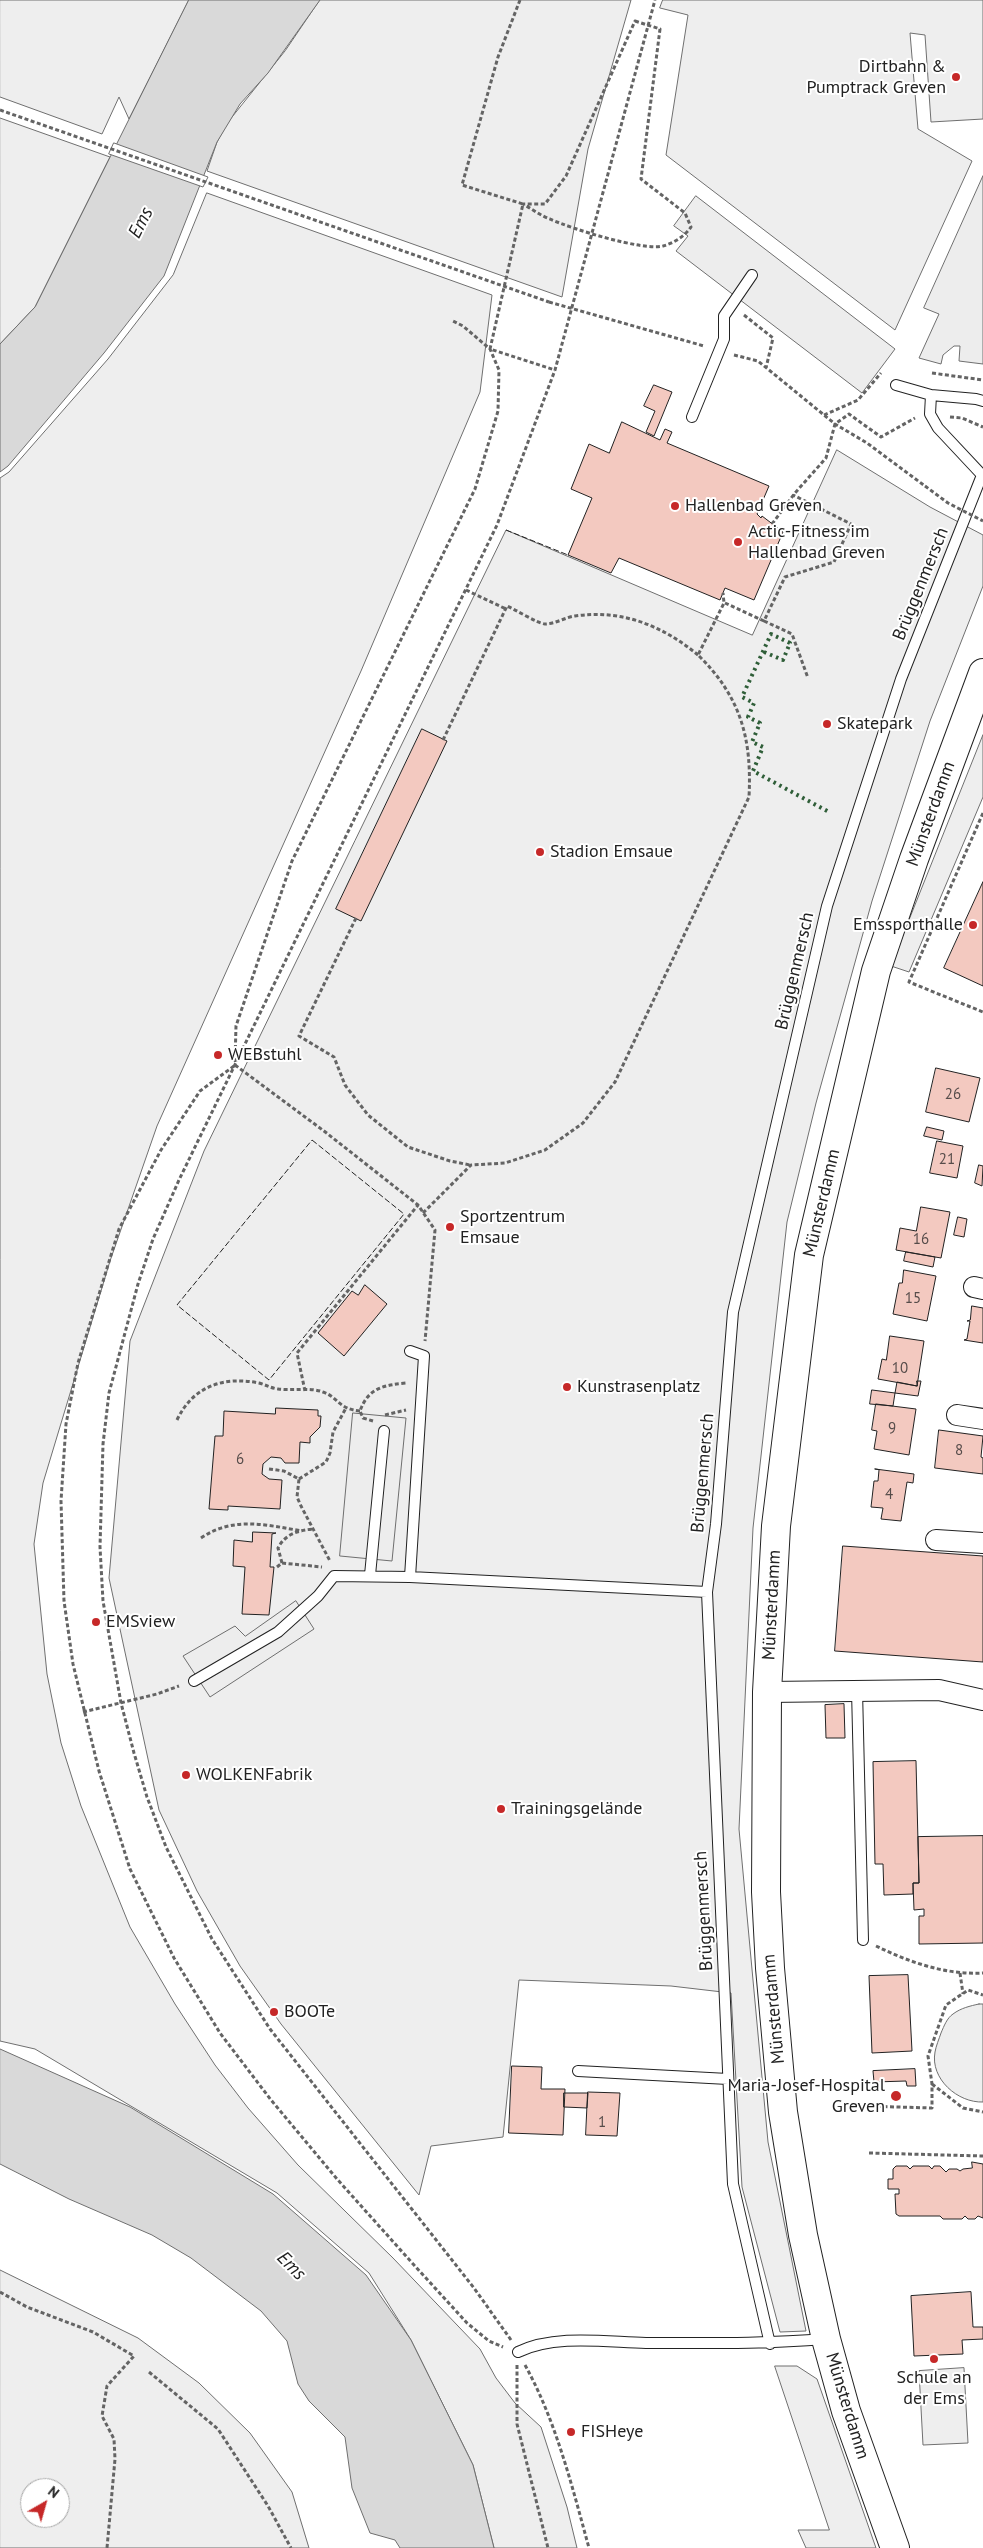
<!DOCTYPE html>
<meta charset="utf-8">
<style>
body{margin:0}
#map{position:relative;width:983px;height:2548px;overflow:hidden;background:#fff;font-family:"PT Sans",sans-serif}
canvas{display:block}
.north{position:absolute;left:20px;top:2478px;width:50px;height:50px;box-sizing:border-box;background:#fff;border:1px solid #a7a7a7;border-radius:50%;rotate:38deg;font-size:14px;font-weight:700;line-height:20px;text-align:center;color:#222}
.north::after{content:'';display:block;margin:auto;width:18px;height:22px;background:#c62828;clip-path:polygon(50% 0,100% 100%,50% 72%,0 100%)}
</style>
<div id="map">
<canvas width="983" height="2548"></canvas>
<div class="north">N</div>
</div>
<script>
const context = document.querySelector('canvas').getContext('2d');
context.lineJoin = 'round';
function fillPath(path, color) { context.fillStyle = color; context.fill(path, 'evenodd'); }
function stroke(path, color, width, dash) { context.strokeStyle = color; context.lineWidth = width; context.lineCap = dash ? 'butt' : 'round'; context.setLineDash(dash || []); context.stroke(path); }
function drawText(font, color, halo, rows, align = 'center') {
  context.font = font + ' "PT Sans",sans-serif'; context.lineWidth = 4; context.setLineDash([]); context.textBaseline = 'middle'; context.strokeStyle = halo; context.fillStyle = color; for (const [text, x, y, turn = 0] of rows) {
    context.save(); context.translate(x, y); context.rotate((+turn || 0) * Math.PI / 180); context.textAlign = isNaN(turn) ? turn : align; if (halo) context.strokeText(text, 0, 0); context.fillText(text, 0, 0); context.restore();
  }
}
const green = new Path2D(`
 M0,0h189l-60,119 -10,-22 -17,37 -102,-37z
 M320,0h311l-43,149 -26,148 -355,-126 10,-29 11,-20 57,-71z
 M663,0h320v119l-52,3 -6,-87 -15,-2 8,96 54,32 -77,169 -229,-175 22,-140 -28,-7z
 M0,118l110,39 -75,150 -35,37z
 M207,193l285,102 -12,97 -119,279 -204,455 -47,135 -67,222 -9,61 13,130 14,69 20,63 49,121 45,77 40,61 33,43 50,57 95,93 87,91 16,29 19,25 26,24 26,80 10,41h-83l-21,-83 -62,-125 -42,-67 -92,-80 -242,-144 -35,-8v-1563l9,-6 99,-113 65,-84z
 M837,450l93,57 53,28v51l-53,135 -58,180 -56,202 -29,119 -34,306 -14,301 29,313 38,189 -26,1 -38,-145 -11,-194 -60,-7 -152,-6 -16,157 -72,9 -12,49 -138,-171 -41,-58 -43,-75 -38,-81 -50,-232 21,-237 74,-190 302,-621 246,105z
 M983,735v62l-74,175 -18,-6z
 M979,2004h4v98c-25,1 -53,-23 -48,-50 1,-6 4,-13 6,-19 3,-7 6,-15 12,-19 8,-6 17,-8 26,-10z
 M0,2270l138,68 61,45 51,50 42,59 17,56h-309zM30,2488h30v30h-30z
 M775,2366h22l20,13 59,169h-70l-8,-18h31z
 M964,2368l4,75 -45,2 -4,-74z`);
fillPath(green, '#eee');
stroke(green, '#6f6f6f', 1);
const parking = new Path2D(`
 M983,176v188l-24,-3 1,-15h-6l-11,9 -2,9 -22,-6 20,-44 -15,-6z
 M696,196l199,153 -33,44 -186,-142 12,-15 -14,-10z
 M353,1413l53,5 -14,143 -52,-5z
 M296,1601l18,28 -104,68 -27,-41 52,-30 10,10z`);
fillPath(parking, '#ededed');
stroke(parking, '#6f6f6f', 1);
const water = new Path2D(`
 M189,0h131l-52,73 -28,31 -23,38 -53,134 -60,77 -96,113 -8,6v-128l35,-37z
 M0,2049l130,58 143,87 93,81 45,65 62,125 21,83h-94l-5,-8 -25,-7 -18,-45 -7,-51 -36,-36 -11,-17 -11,-43 -26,-30 -70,-53 -39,-23 -83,-36 -69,-35z`);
fillPath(water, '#d9d9d9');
stroke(water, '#6f6f6f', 1);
const pier = new Path2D(`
 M114,143l94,34 -5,10 -94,-33z`);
fillPath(pier, '#fff');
stroke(pier, '#6f6f6f', 1);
const building = new Path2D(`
 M654,385l18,7 -18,44 -8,-4 9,-21 -11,-5z
 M622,422l38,18 5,-11 7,3 -5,11 102,43 -12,28 4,4 1,-2 21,16 -29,68 -29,-12 -5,12 -101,-42 -8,15 -43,-18 24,-57 -21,-9 18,-45 20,9z
 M422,729l25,12 -86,180 -25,-12z
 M983,882v104l-39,-18z
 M936,1068l44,10 -11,44 -43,-10z
 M927,1127l17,4 -2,9 -18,-4z
 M937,1141l26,5 -6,32 -27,-5z
 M979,1165l4,1 -1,20 -7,-3z
 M921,1207l29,5 -9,46 -45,-8 4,-22 16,3z
 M958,1217l9,2 -3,18 -10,-2z
 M906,1252l29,5 -2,10 -29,-6z
 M904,1270l32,6 -9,45 -34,-7 6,-31h3z
 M365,1285l22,19 -43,52 -26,-23 34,-42 6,4z
 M972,1306l11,2v35l-19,-3 3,-1 3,-18h-3l3,-1z
 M890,1336l34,5 -7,45 -39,-7 4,-20 4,1z
 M917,1381h4l-3,15 -23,-3 2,-11 20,4z
 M872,1390l23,3 -2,13 -23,-2z
 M876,1404l40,5 -7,46 -35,-6 3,-18 -5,-1z
 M276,1408l42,2v6h3l-1,11 -10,10v6l-10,-1 -1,21h-14l-4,-5 -10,-1 -8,7 -1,10 7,5 13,1 -2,29 -52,-3v4l-19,-1 6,-73h8l1,-25 51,3z
 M939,1430l44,6 -2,21 2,1v16l-48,-6z
 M875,1469l39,5 -1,9 -6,-1 -6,39 -20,-2 2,-11 -12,-1 3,-26h4l1,-11z
 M253,1532l23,1 -4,1 -2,33h4l-5,48 -27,-1 3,-47 -12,-1 1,-26 18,2z
 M843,1546l140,10v106l-148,-11z
 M844,1704l1,34h-19l-1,-33z
 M916,1761l3,122h-6v11l-29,1 -1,-31h-8l-2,-102z
 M983,1836v107l-64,1v-28h5v-7l-10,1 -1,-27h6l-1,-46z
 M908,1975l4,76 -40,2 -3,-77z
 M512,2066l30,1 -1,22h24l-2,46 -54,-2z
 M915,2069l1,17h-9l-1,-5 -32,1 -1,-11z
 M588,2092l32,1 -3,43 -31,-1z
 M564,2093h24l-1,15 -23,-1z
 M972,2162l11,2v54l-5,-2 -3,3h-7l-3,-3 -3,3h-19l-3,-3h-41l-3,-2 -1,-20h4v-5h-11v-10h5v-10l3,-3h11l3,3 3,-3h16l3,3 2,-3h6l6,6 3,-3h8l3,2 3,-2 9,-1z
 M971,2292l2,35h10v12l-21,1 1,14 -49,2 -3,-60z`);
fillPath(building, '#f3c9c0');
stroke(building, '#222', 1);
const service = new Path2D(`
 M896,385l35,10 45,4 7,2
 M692,417l32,-78v-23l28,-41
 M370,1575l14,-144
 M410,1577l14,-221 -14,-5
 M194,1681l84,-49 40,-36 16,-20 76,1 297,15
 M857,1690l6,250
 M578,2071l150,8
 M770,2344l-37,-160 -26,-592 9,-68 17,-212 94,-406 74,-227 81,-204 -44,-47 -8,-14 1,-19
 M518,2352c37,-18 87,-10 128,-9 60,0 119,1 179,-4`);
const minor = new Path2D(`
 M974,1287l9,2
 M957,1415l26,4
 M936,1540l47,3
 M767,1692l172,-2 44,10`);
const secondary = new Path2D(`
 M895,2548l-49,-137 -20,-72 -23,-104 -20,-123 -13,-144 -4,-76 1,-200 9,-166 33,-271 67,-284 38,-112 69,-186`);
stroke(service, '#222', 12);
stroke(minor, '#222', 22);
stroke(secondary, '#222', 30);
stroke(new Path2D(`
 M520,0l-22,57 -36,128 61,19 -33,145 65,21
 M635,21l25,8 -19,150 44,34 6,14c-6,9 -17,16 -28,19 -21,5 -91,-17 -113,-27 -9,-3 -18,-10 -27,-15h22l21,-28z
 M549,302l155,44
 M744,315l29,23 -7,30
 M734,355l24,6 77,63 32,19 58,43
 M932,373l51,7
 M824,415l34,-15 23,-27
 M950,417l12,1 21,9
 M772,524l23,-31 31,-35 9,-34 14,-10 32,23 34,-19
 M466,590l40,19
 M725,603l39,18 21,-44 49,-15 17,-38 -58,-29
 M764,621l28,13 16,44
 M443,740l64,-134c9,4 30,17 38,18 10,0 21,-7 30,-8 47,-7 88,10 123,39
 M983,813l-74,169 74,30
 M356,918l-57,118 35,21 11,28 23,30 40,32 42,14 20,4
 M235,1062l1,-36 56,-165 183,-372 23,-78 1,-41 -9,-21 -27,-23 -12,-6
 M235,1065l89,66 94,74 17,25 -10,111
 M234,1066l-34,25 -39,59 -42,79 -41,134 -12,61 -5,77 3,100 9,63 26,107 31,98 44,89 46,75 51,67 66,79 77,86 53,58 22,18 14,6
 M423,1213l48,-48 34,-2 40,-13 38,-27 32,-41 134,-285c3,-58 -8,-100 -51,-142l26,-52 -1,-10
 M305,1391l-8,-38 121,-148
 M385,1415l21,-5
 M177,1420c16,-34 47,-44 82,-37 7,2 12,5 19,6 14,2 32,-2 45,3 15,5 15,17 37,19
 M373,1421l-10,-3 -3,-7c8,-23 24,-26 46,-28
 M269,1469l15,2 15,8 -2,18 4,9 29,55
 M299,1479l27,-17 4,-9 3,-21 13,-24
 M201,1538c32,-22 66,-13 101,-7
 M282,1563l-4,-15c7,-14 21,-18 36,-19
 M277,1567l5,-4 40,4
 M83,1712l74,-18 22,-8
 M876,1946c33,16 69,29 107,27
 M960,1973l3,21
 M932,2084l31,24 20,4
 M864,2106l68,2v-24l-4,-28 18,-51 22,-15 15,5
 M869,2153l114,3
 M0,2292l27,15 66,25 41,24 -27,30 -5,30 12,23 1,20 -8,89
 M511,2340l-37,-52 -204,-259 -58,-90 -46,-92 -19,-50 -13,-44 -13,-50 -18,-102 -3,-54 3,-103 6,-51 29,-109 15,-45 26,-59 318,-655 58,-155 100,-370
 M517,2365v59l31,124
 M525,2365c31,56 47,121 64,183
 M149,2372l69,57 50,77 23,42`), '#646464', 3, [4, 2.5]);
stroke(service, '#fff', 10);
stroke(minor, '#fff', 20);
stroke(secondary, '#fff', 28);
stroke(new Path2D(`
 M0,110l549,192
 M925,486l23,17 35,18`), '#646464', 3, [4, 2.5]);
stroke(new Path2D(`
 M764,652l19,8 7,-17 -19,-9 -29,63 12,6 -6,14 12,6 -8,19 11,5 -10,24 76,41`), '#2f5e38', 4, [2.5, 4]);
stroke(new Path2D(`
 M506,530l62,25
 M312,1140l92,74 -135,166 -92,-75z`), '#222', 1, [6, 2.5]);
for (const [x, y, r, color] of [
 [956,77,5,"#c62828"],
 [675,506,5,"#c62828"],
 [738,542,5,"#c62828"],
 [827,724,5,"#c62828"],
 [540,852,5,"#c62828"],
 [973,925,5,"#c62828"],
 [218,1055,5,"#c62828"],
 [450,1227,5,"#c62828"],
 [567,1387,5,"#c62828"],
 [96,1622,5,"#c62828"],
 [186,1775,5,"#c62828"],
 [501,1809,5,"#c62828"],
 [274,2012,5,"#c62828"],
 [896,2096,6,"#c62828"],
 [934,2359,5,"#c62828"],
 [571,2432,5,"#c62828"]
]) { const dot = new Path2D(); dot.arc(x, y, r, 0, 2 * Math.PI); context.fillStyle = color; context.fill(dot); stroke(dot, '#fff', 2); }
drawText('15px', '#564c4a', null, [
 ["26",953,1095],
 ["21",947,1160],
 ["16",921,1240],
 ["15",913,1299],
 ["10",900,1369],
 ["9",892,1429],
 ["8",959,1451],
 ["6",240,1460],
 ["4",889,1495],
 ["1",602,2123]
]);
drawText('18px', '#222', '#fff', [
 ["Dirtbahn &",946,67,"right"],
 ["Pumptrack Greven",946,88,"right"],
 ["Hallenbad Greven",685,506],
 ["Actic-Fitness im",748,532],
 ["Hallenbad Greven",748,553],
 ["Skatepark",837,724],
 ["Stadion Emsaue",550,852],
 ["Emssporthalle",963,925,"right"],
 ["WEBstuhl",228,1055],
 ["Sportzentrum",460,1217],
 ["Emsaue",460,1238],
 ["Kunstrasenplatz",577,1387],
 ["EMSview",106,1622],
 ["WOLKENFabrik",196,1775],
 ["Trainingsgelände",511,1809],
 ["BOOTe",284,2012],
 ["Maria-Josef-Hospital",885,2086,"right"],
 ["Greven",885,2107,"right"],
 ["Schule an",934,2378,"center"],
 ["der Ems",934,2399,"center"],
 ["FISHeye",581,2432]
], 'left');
drawText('18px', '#222', '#fff', [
 ["Brüggenmersch",921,584,-68],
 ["Münsterdamm",931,814,-70],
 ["Brüggenmersch",795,971,-77],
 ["Münsterdamm",822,1203,-77],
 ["Brüggenmersch",703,1473,-85],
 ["Münsterdamm",772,1605,-87],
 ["Brüggenmersch",704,1911,-93],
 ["Münsterdamm",774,2009,-95],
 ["Münsterdamm",847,2406,73]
]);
drawText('italic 19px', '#222', '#fff', [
 ["Ems",141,223,-63],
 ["Ems",291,2266,45]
]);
</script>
